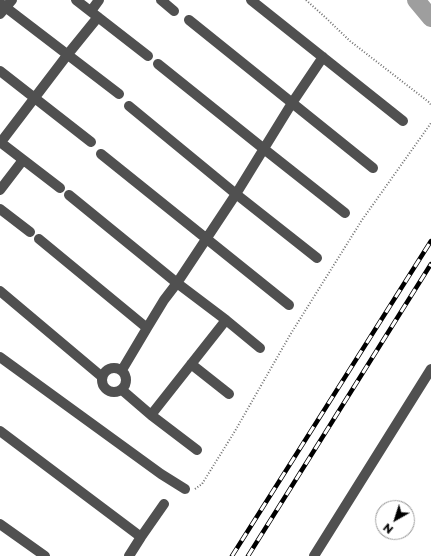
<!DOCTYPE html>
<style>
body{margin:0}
#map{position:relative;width:431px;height:556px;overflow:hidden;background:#fff;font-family:Montserrat,sans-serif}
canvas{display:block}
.north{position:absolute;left:375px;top:500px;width:40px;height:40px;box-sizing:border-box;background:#fff;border:1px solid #999;border-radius:50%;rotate:219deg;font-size:11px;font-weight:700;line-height:16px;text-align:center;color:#000}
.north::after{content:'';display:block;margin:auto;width:14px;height:18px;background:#000;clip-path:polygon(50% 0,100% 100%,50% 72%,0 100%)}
</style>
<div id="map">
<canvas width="431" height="556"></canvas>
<div class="north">N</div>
</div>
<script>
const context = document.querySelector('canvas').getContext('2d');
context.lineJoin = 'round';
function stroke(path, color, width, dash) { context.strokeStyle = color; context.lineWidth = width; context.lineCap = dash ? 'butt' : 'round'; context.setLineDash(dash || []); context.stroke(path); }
stroke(new Path2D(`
 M416,0l15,18`), '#9e9e9e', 18);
stroke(new Path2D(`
 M306,0l20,18 24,23 80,62 1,2
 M195,489l7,-5 33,-53 55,-96 72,-115 69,-97`), '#727272', 2, [1, 2]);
stroke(new Path2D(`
 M76,0l72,56
 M161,0l13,11
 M251,0l152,121
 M0,3l119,91
 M91,11l8,-11
 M0,14l12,-14
 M189,20l184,148
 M158,64l106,85 81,64
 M0,71l91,71
 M129,106l107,88 81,64
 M0,142l60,46
 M1,142l67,-88 30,-37
 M101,154l188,151
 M0,190l23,-30
 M69,195l108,88 49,37 34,28
 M0,209l30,23
 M39,239l108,89 -25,42
 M0,291l101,85
 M147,328l17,-28 13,-17 59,-89 56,-91 31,-46
 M0,357l161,117 24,15
 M191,364l38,30
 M102 380a12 12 0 1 1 24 0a12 12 0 1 1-24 0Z
 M122,390l29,25 75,-95
 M151,415l46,35
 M0,431l141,106
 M0,524l45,32
 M129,556l12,-19 23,-33
 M314,556l117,-187`), '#505050', 10);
const rail = new Path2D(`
 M232,556l199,-315
 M248,556l183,-292`);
stroke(rail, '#000', 4.5);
stroke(rail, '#fff', 3, [9]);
</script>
